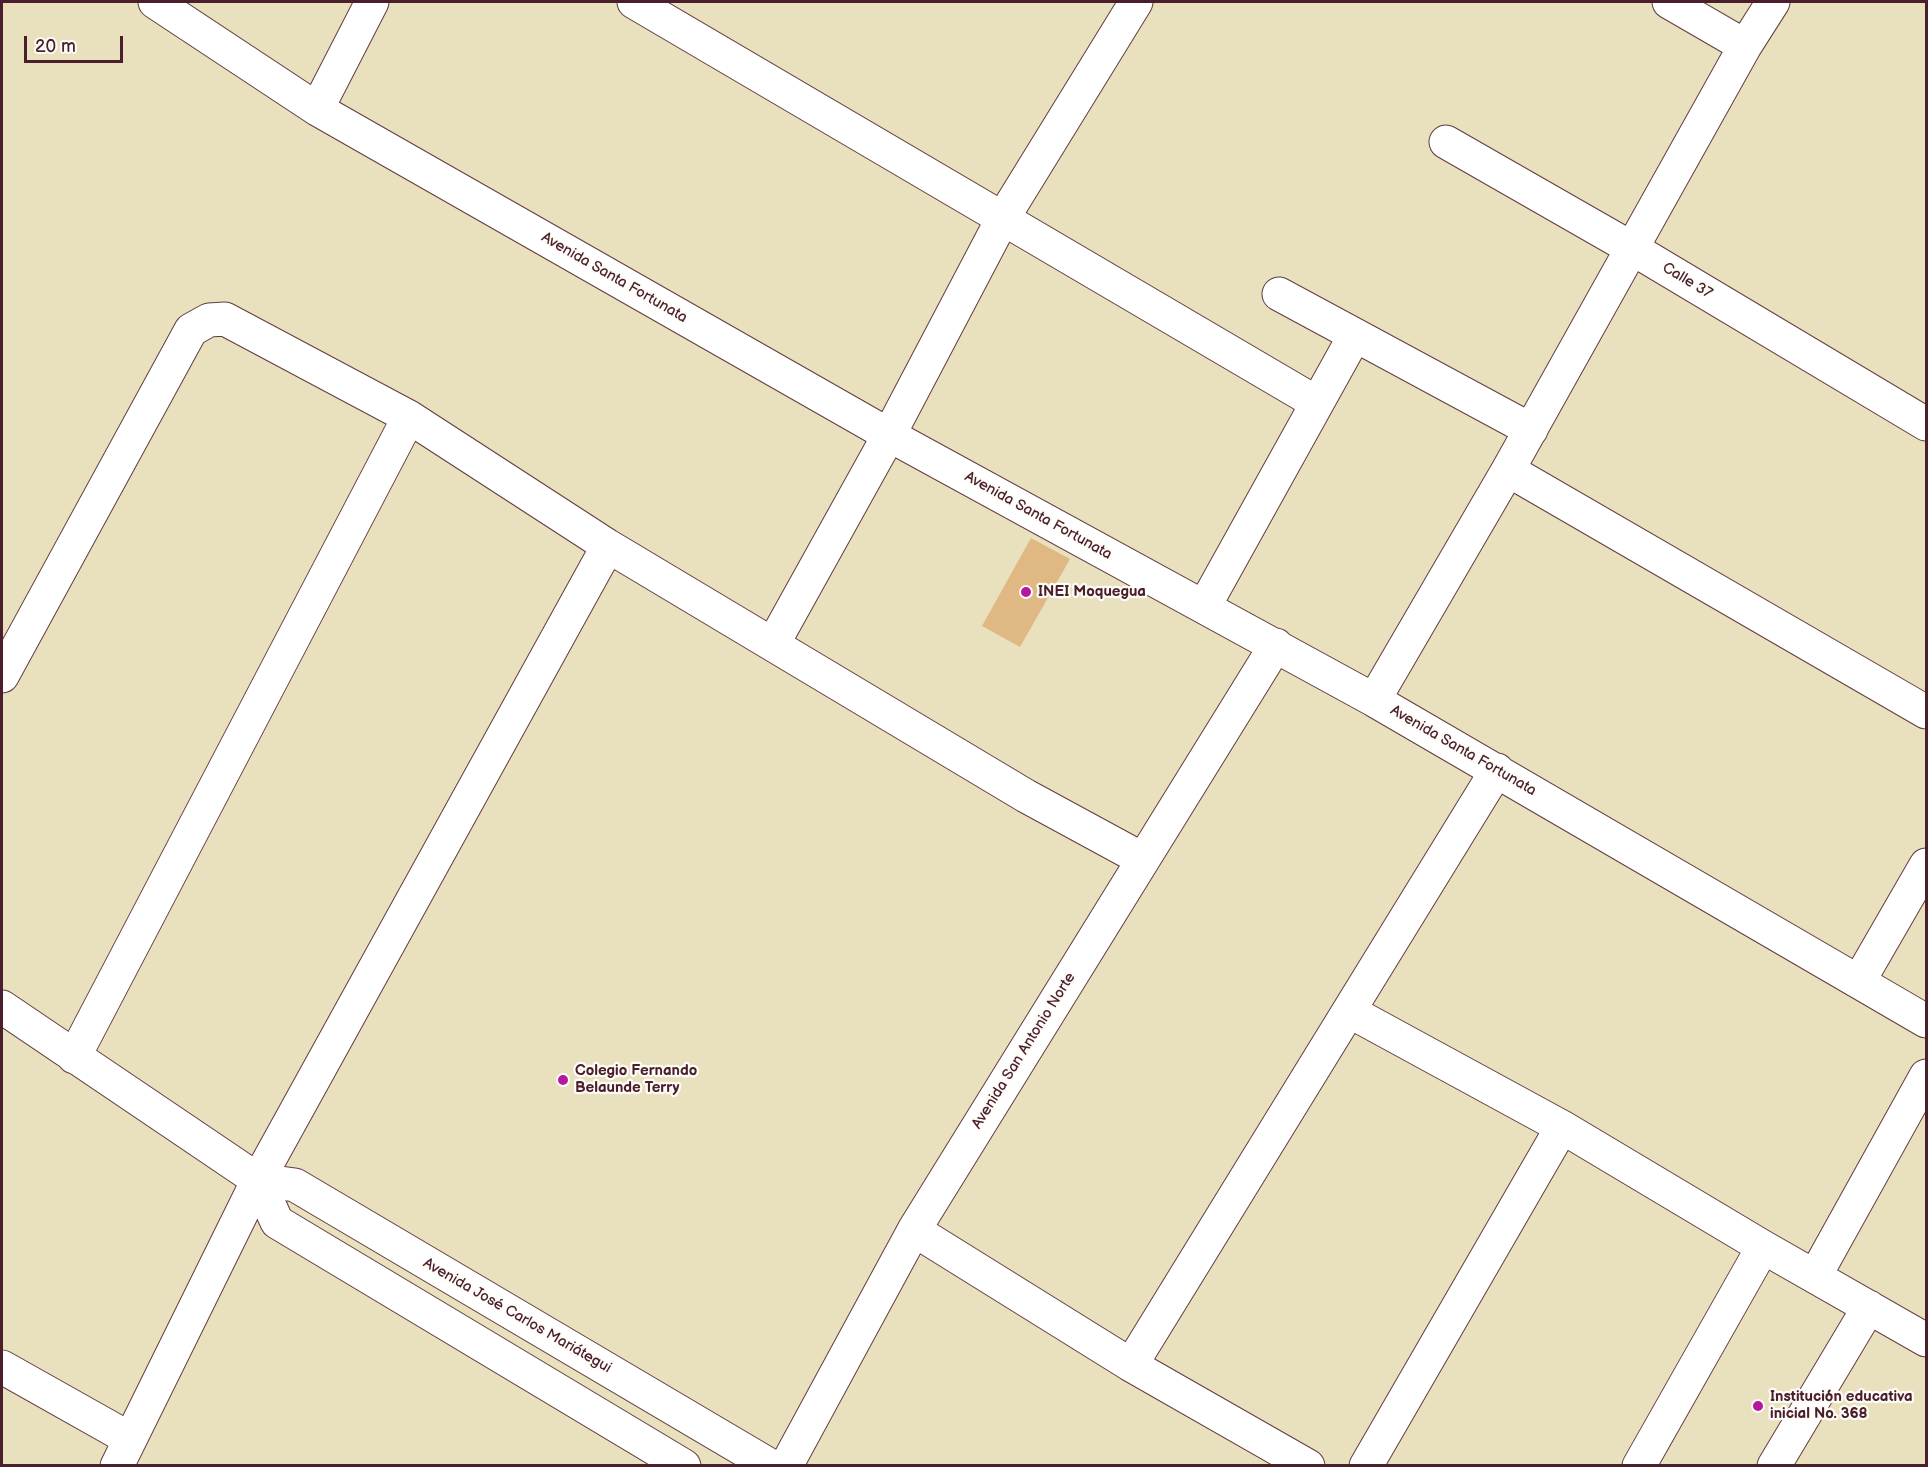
<!DOCTYPE html>
<meta charset="utf-8">
<style>
body{margin:0}
#map{position:relative;width:1928px;height:1467px;overflow:hidden;background:#e9e1be;font-family:"Balsamiq Sans",sans-serif}
canvas{display:block}
.frame{position:absolute;inset:0;border:3px solid #4a1f2b;pointer-events:none}
.scale{position:absolute;left:24px;top:36px;width:99px;height:27px;box-sizing:border-box;border:3px solid #4a1f2b;border-top:0;padding-left:8px;font-size:18px;line-height:21px;white-space:nowrap;color:#4a1f2b;-webkit-text-stroke:4px #fdfcf7;paint-order:stroke}
</style>
<div id="map">
<canvas width="1928" height="1467"></canvas>
<div class="frame"></div>
<div class="scale">20 m</div>
</div>
<script>
const context = document.querySelector('canvas').getContext('2d');
context.lineJoin = 'round';
function fillPath(path, color) { context.fillStyle = color; context.fill(path, 'evenodd'); }
function stroke(path, color, width, dash) { context.strokeStyle = color; context.lineWidth = width; context.lineCap = dash ? 'butt' : 'round'; context.setLineDash(dash || []); context.stroke(path); }
function drawText(font, color, halo, rows, align = 'center') {
  context.font = font + ' "Balsamiq Sans",sans-serif'; context.lineWidth = 4.5; context.setLineDash([]); context.textBaseline = 'middle'; context.strokeStyle = halo; context.fillStyle = color; for (const [text, x, y, turn = 0] of rows) {
    context.save(); context.translate(x, y); context.rotate((+turn || 0) * Math.PI / 180); context.textAlign = isNaN(turn) ? turn : align; if (halo) context.strokeText(text, 0, 0); context.fillText(text, 0, 0); context.restore();
  }
}
fillPath(new Path2D(`
 M1031,538l39,21 -50,88 -38,-21z`), '#dfb883');
const minor = new Path2D(`
 M155,2l162,107 572,326 485,265 552,321
 M634,2l683,401
 M1669,2l76,44
 M317,109l55,-107
 M1446,142l187,107 293,175
 M1279,294l252,136
 M1508,470l418,242
 M1204,607l151,-272
 M773,644l116,-209 114,-217 133,-216
 M2,676l189,-346 18,-10 16,-1 184,98 199,129 418,250 116,63
 M1374,700l134,-230 237,-424 28,-44
 M1859,981l67,-116
 M2,1007l256,173 37,5 476,281
 M1349,1011l213,116 201,120 163,93
 M74,1057l335,-640
 M258,1180l19,42 407,244
 M914,1230l217,135 177,101
 M1815,1276l111,-200
 M1131,1365l366,-595
 M2,1367l128,72
 M117,1466l141,-286 350,-634
 M786,1466l128,-236 362,-585
 M1366,1466l196,-339
 M1639,1466l124,-219
 M1774,1466l95,-159`);
stroke(minor, '#623c41', 35);
stroke(minor, '#fff', 33);
for (const [x, y, r, color] of [
 [1026,592,6,"#b5179e"],
 [563,1080,6,"#b5179e"],
 [1758,1406,6,"#b5179e"]
]) { const dot = new Path2D(); dot.arc(x, y, r, 0, 2 * Math.PI); context.fillStyle = color; context.fill(dot); stroke(dot, '#fdfcf7', 2); }
drawText('15px', '#4a1f2b', '#fdfcf7', [
 ["Avenida Santa Fortunata",614,278,30],
 ["Calle 37",1687,281,31],
 ["Avenida Santa Fortunata",1038,516,29],
 ["Avenida Santa Fortunata",1463,751,30],
 ["Avenida San Antonio Norte",1024,1051,-58],
 ["Avenida José Carlos Mariátegui",517,1316,30]
]);
drawText('bold 15px', '#4a1f2b', '#fdfcf7', [
 ["INEI Moquegua",1038,592],
 ["Colegio Fernando",575,1071],
 ["Belaunde Terry",575,1088],
 ["Institución educativa",1770,1397],
 ["inicial No. 368",1770,1414]
], 'left');
</script>
